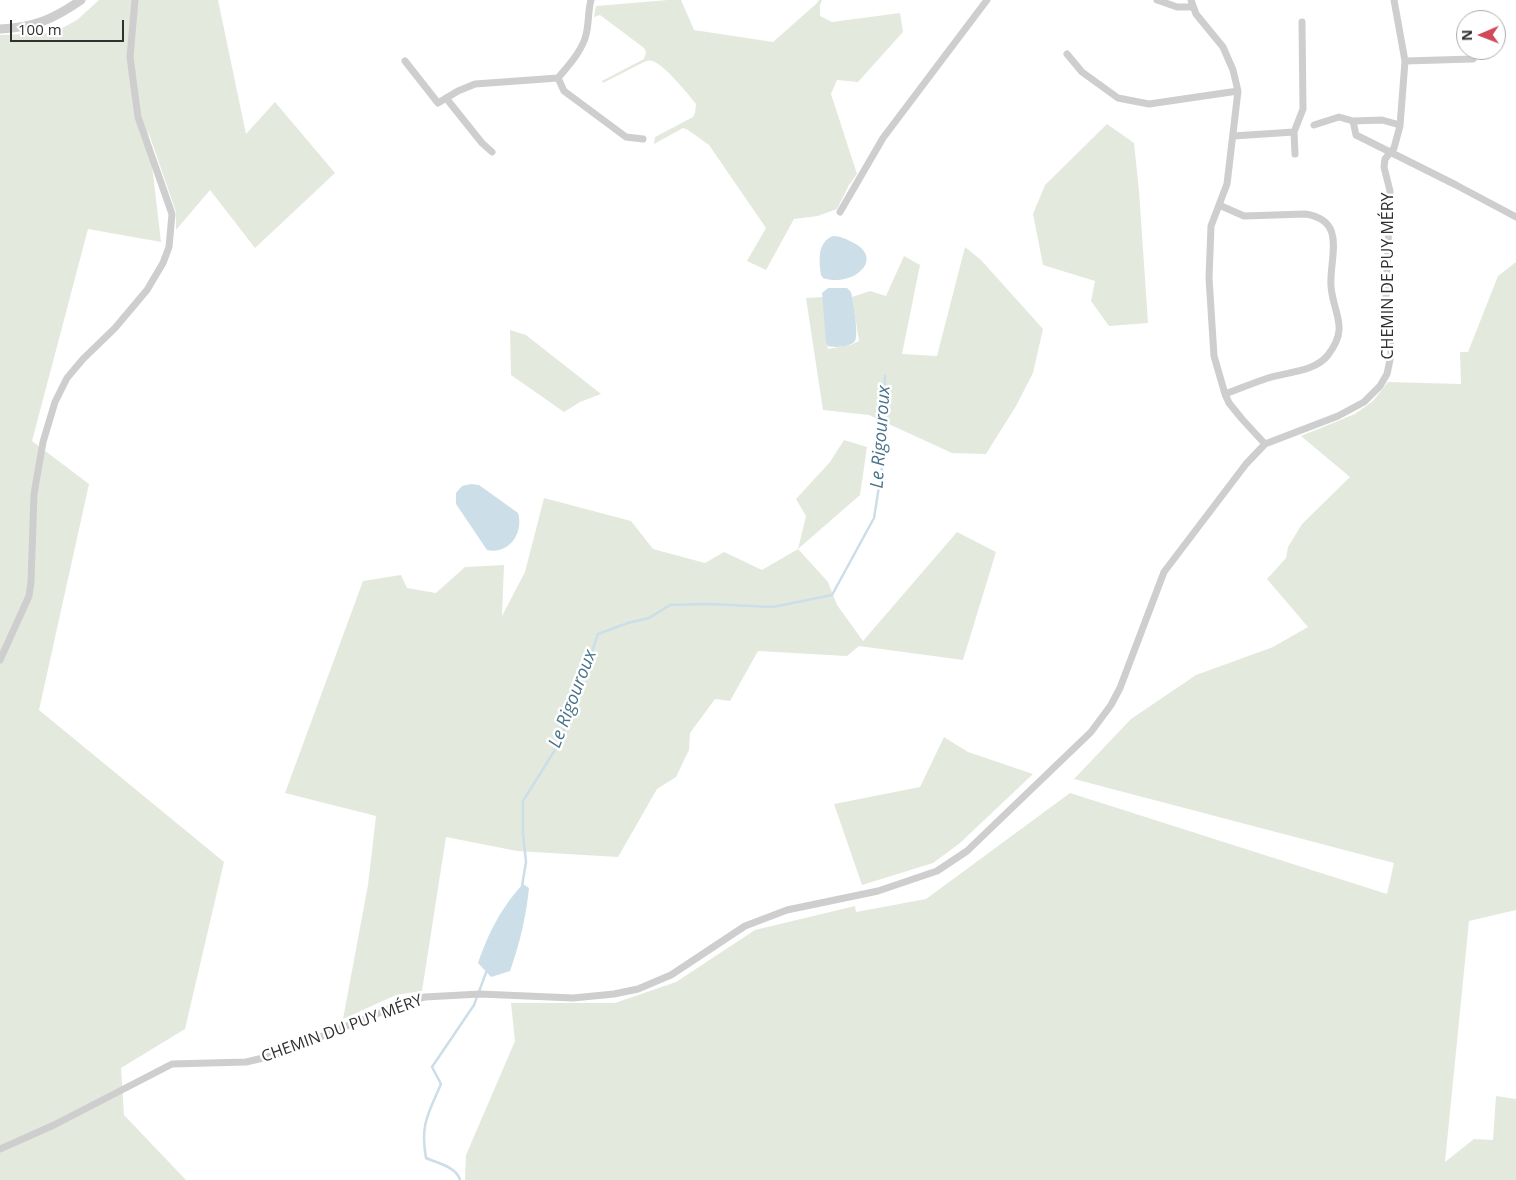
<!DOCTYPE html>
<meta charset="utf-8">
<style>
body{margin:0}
#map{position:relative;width:1516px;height:1180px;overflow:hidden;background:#fff;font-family:"Open Sans",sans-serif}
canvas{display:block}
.north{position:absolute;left:1456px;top:10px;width:50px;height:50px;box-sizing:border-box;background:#fff;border:1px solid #adadad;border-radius:50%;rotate:269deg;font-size:14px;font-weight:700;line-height:20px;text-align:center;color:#313131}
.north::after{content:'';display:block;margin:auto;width:18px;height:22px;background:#d14a5a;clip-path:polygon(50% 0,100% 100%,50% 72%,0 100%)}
.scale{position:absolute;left:10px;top:20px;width:114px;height:22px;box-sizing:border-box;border:2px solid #313131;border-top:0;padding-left:6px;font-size:15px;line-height:18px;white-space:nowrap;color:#313131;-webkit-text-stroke:4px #fff;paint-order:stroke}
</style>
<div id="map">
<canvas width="1516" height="1180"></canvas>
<div class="north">N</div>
<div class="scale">100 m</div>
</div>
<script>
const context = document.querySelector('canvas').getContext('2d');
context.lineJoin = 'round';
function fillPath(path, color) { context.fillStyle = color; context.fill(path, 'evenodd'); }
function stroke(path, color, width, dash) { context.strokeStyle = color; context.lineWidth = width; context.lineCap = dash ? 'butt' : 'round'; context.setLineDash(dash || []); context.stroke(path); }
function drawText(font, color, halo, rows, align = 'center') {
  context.font = font + ' "Open Sans",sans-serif'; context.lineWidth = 5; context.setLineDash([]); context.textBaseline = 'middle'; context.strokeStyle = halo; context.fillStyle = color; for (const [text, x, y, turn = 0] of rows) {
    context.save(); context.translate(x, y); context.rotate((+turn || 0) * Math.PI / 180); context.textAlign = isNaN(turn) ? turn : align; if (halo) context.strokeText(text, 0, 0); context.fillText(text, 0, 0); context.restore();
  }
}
fillPath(new Path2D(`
 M99,0h119l28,134 29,-32 60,71 -80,75 -45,-58 -34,40v-18l-28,-81 13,111 -73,-13 -56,212 57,43 -50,226 185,152 -39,167 -64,39 3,47 62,65h-186v-1145l53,-2 24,-13z
 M668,0h13l13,30 79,12 43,-38 3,-4h3l-2,5v11l12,6 68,-9 3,19 -45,50 -21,-2 -6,14 26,80 -8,11 -12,24 -19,7 -24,3 -28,51 -19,-9 19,-33 -57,-83 -21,-15 -5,-2 -29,16 1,-7 38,-20 2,-4 1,-9c-8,-10 -32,-40 -44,-43 -2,-1 -5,0 -8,1l-41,21 -1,-2 42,-22 2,-7 -2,-4 -44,-33 -6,2 2,-11z
 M1107,124l27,19 5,48 9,132 -39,3 -18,-25 4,-20 -52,-16 -10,-51 12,-29z
 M965,247l16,13 62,69 -10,44 -17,33 -30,48 -34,-1 -83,-38 -46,-5 -17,-112 17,-1 5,52 23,-4 8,-4 -7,-44 18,-6 16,5 18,-40 16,9 -18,89 35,2z
 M1516,262v648l-47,11 -24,241 29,-23 19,1 3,-44 20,3v81h-1051l1,-25 49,-114 -4,-38h104l61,-21 79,-52 100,-24 1,6 70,-13 144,-106 317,101 7,-31 -320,-84 57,-60 65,-44 77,-28 35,-20 -41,-48 19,-21 2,-11 14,-23 48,-47 -49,-41 54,-22 18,-13 15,-19 73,2 -1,-32h8l30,-76z
 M510,330l16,5 75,59 -21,8 -16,10 -53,-37z
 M844,440l23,7 -7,48 -62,54 30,33 9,23 26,36 94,-109 39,20 -33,108 -104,-14 -12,10 -89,-5 -28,50 -15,-2 -25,34 -1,17 -13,27 -19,12 -39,68 -101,-6 -71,-14 -24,154 -26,4 -53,24 25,-134 8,-69 -91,-23 78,-212 38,-6 6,13 29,5 29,-26 39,-2 -2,51 23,-44 19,-74 87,23 22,28 52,14 19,-11 38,18 36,-21 8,-33 -10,-17 34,-37z
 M944,737l24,15 65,22 -73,69 -27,20 -71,22 -28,-81 86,-17z`), '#e4e9de');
fillPath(new Path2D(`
 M833,236c7,0 13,3 19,6 35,17 0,46 -29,36l-2,-3c-2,-14 -4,-33 12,-39z
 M828,288h19l4,4c2,9 8,42 4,49 -4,6 -20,7 -27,5l-2,-4 -4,-49z
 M471,484l8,1 39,28c6,20 -9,42 -31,37l-31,-46v-11l6,-7z
 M523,884l6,4c-3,29 -9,55 -19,83l-19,6 -13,-14c11,-31 23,-55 45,-79z`), '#ccdee7');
stroke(new Path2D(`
 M522,886l4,-24 -3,-28v-33l37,-59 38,-108 30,-11 21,-5 21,-13 38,-1 65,3 59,-12 42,-77 9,-57 2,-85
 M460,1180c-3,-13 -23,-17 -34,-22 -6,-33 2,-44 15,-74l-9,-17 42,-62 13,-35`), '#ccdee7', 2.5);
stroke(new Path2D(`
 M591,0c-3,10 -2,23 -5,35 -4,16 -18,31 -28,43l6,13 62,46 17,2
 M1157,0l20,7h16
 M1191,0l5,14 27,33 10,23 5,21 -11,93 -16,42 -2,52 5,78 11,38 4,9 13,16 23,25
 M1067,54l15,18 36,26 31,6 89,-13
 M405,61l33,42 20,-12 17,-7 83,-6
 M1405,61l68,-2
 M446,98l36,45 10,9
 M1314,125l25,-8 14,4
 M1400,125l-18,-5 -29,1 3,14 100,50 60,32
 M1233,136l61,-4
 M1295,154l-1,-22 9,-23 -1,-87
 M1219,205l25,11 61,-2c43,6 24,44 26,72 2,28 19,41 -3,69 -13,17 -41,17 -60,23 -15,5 -29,11 -43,16
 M840,212l43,-74 104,-138
 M0,660l29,-64 2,-14 3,-88 9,-52 12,-40 12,-24 16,-19 32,-31 32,-38 16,-27 6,-16 3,-33 -34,-97 -8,-60 5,-57
 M0,1149l54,-24 118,-61 74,-2 30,-7 132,-54 17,-4 55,-3 93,4 41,-4 24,-5 33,-14 74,-49 42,-16 91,-19 59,-20 30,-20 124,-119 20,-27 9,-17 44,-116 82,-108 19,-20 73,-28 26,-14 16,-16 7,-12 4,-19 -1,-24 -4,-31 4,-109 -6,-24 1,-8 9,-11 6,-22 5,-65 -11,-61`), '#cecece', 7);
stroke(new Path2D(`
 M0,29c35,-2 52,-9 81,-29`), '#cecece', 9);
drawText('16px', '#313131', '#fff', [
 ["CHEMIN DE PUY MÉRY",1388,276,-90],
 ["CHEMIN DU PUY MÉRY",342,1029,-20]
]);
drawText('italic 18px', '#48738a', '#fff', [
 ["Le Rigouroux",881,437,-86],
 ["Le Rigouroux",573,699,-69]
]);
</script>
